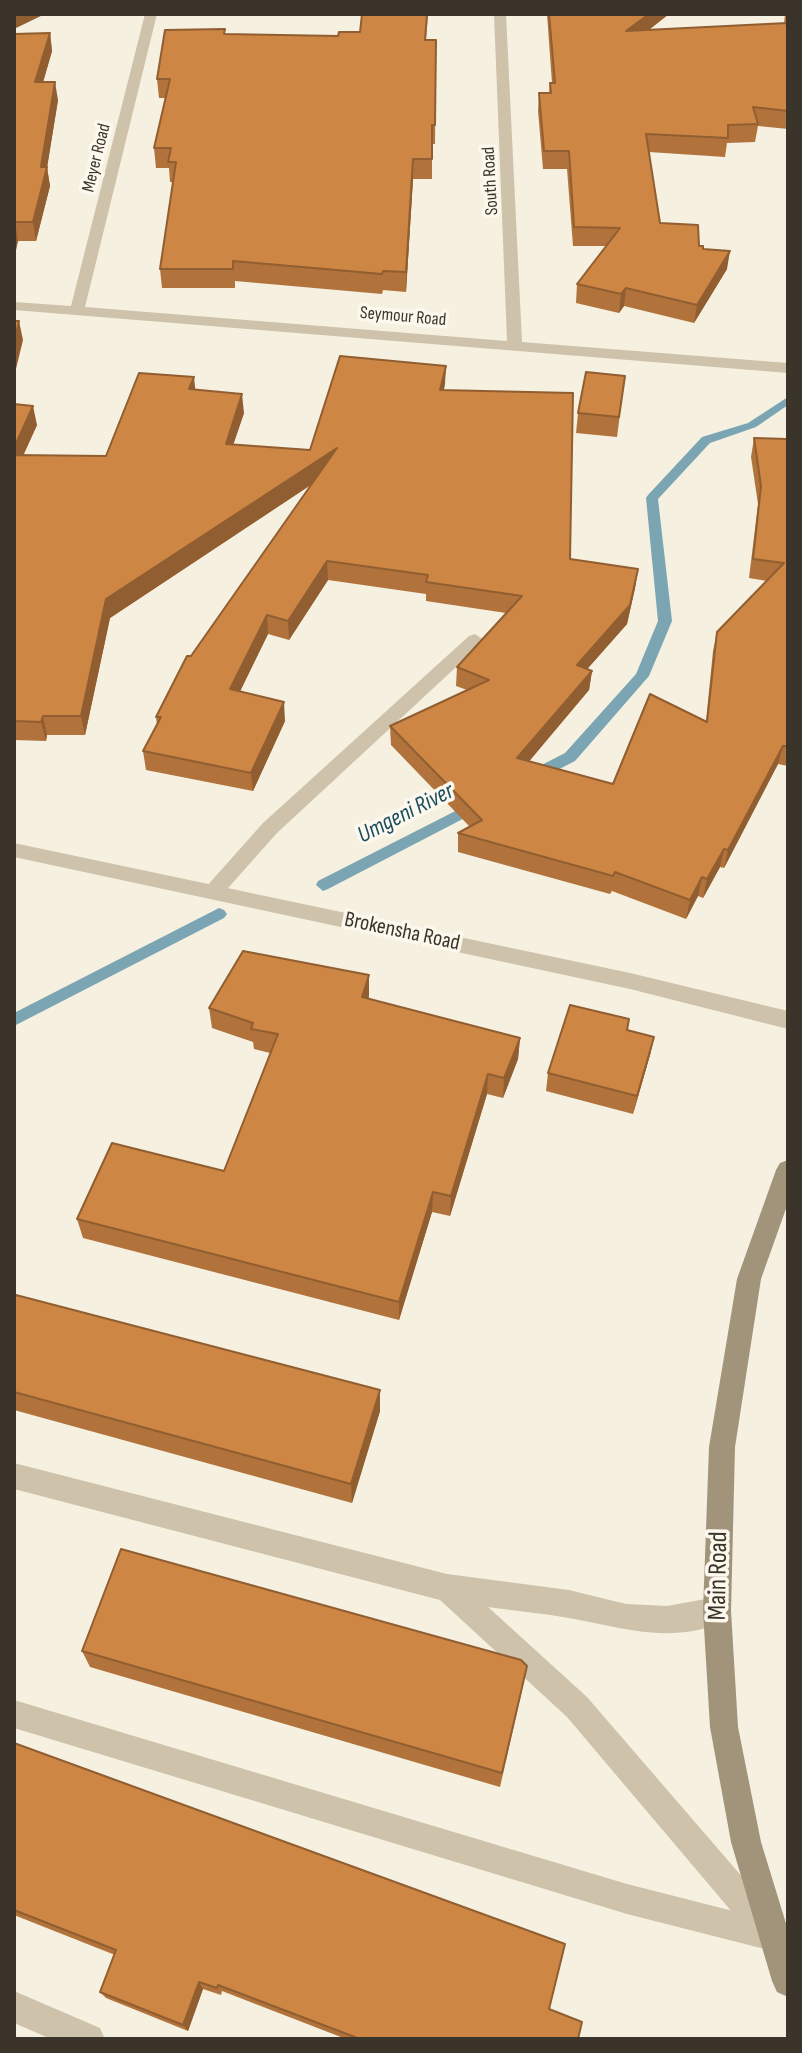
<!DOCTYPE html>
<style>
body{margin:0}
#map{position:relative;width:802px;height:2053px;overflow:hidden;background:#f5f0e0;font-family:"Sofia Sans Condensed",sans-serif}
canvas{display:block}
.frame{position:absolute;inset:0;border:16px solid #3b342a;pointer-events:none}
</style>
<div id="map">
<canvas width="802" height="2053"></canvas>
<div class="frame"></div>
</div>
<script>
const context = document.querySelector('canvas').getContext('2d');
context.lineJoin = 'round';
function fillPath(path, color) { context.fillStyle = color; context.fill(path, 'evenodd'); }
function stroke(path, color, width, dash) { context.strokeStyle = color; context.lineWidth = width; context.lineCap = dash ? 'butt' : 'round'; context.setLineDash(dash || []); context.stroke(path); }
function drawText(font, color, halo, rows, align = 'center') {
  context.font = font + ' "Sofia Sans Condensed",sans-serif'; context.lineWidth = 7; context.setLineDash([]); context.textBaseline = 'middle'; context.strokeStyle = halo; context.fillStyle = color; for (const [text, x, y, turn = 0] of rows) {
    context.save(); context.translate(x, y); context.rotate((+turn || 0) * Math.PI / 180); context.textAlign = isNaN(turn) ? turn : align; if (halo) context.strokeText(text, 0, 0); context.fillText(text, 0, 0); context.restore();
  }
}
fillPath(new Path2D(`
 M788,397v8l-32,22 -46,16 -52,56 14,122 -23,55 -74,85 -39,20h-10l-2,-4 2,-4 39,-20 71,-79 22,-53 -12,-123 2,-3 54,-58 46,-14z
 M475,801l7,5 -2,4 -152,79 -5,2 -7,-6 2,-4z
 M219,908l5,2 3,4 -3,4 -210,108v-13z`), '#7ca5b4');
fillPath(new Path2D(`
 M475,634l9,6 -3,4 -204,189 -57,64h-14l-3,-5 3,-5 57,-64 206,-187z
 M14,1463l433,111 122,16 57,14 41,2 50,-9 10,4 4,10 -4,10c-58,24 -102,7 -158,-3 -27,-5 -54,-7 -81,-11l99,90 195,226 4,11 -4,11 -11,4 -11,-4 -193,-228 -127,-117 -426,-111z`), '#cec3aa');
fillPath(new Path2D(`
 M145,14h12l-72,293 422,34 -13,-327h12l16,328 266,21v10l-774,-63v-8l57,4z
 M14,843l616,130 158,38v18l-158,-40 -616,-132z
 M14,1700l613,184 161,41v30l-161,-41 -613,-186z
 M14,1991l86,37 5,11h-54l-37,-16z`), '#cec3aa');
fillPath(new Path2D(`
 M788,1160v43l-27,76 -26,168 -4,164 7,116 23,115 27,88v67l-11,-5 -5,-11 -41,-139 -21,-115 -7,-116 6,-164 28,-168 39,-109 4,-7z`), '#a2937b');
fillPath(new Path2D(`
 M362,14h66l-2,26h10l-1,104h-3v35h-19l-7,113 -23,-2 -1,4 -147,-13v7h-73l-2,-19 13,-87h-3l-1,-14h-13l-2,-20 12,-50h-7l-2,-19 68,-45 113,2 22,-4z
 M547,14h122l-21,16 136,-7 1,-9h3v115l-30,-3 -3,16 -28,1 -2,14 -76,-5 11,71 39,23 28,23 -33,54 -70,-17 -5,7 -43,-10 1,-19 29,-38h-33l-6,-77h-24l-5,-58 1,-18h10l1,-10h2z
 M50,33l2,18 -9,31 15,18 -11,67 3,19 -14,55h-18l-4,14v-221z
 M446,366l-2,24 126,169 68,10 -3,19 -8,36 -40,45 5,2 -3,19 -60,71 84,23 93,-63 7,-70 4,-19 50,-51 -18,-3 9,-74 -7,-47 3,-19 34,1v327l-10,-2 -54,104 -4,-1 -17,31 -5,-2 -12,23 -74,-28 -2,3 -152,-42v-19l12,-6 -79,-82 -1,-19 77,-36 -11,-4 1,-19 49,-54 -80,-12v-7l-98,-14 -39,60 -21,-6 -28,57 45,30 -32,70 -107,-21 -3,-19 14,-26 -1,-8 35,-61 121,-172 -202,134 -25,117h-38l-1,6 -32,-1v-336l23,21 -14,30 83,1 90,-66 48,23 -11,32 77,5z
 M625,376l-8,61 -41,-4 2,-20z
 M369,996l-1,3 152,39 -2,21 -15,39 -16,-4 -37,122 -18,-4 -33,108 -316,-82 -6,-19 147,-48 46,-118 -16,-4 -1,-7 -41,-14 -3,-20z
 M628,1030l26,7 -4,18 -17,59 -87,-23 2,-18z
 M14,1300l366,111 -28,92 -338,-93z
 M82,1651l442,30 -24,106 -410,-120z
 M14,1743l535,266 29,30h-232l-124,-48 -1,4 -18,-6 -15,42 -82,-33 -6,-6 15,-37 -101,-40z`), '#b1733b');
fillPath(new Path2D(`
 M14,14h31l-31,15z
 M649,14h20l-44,35 1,-18z
 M50,33l2,18 -14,49 -3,-18z
 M55,82l3,18 -11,68 3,18 -14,55 -3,-19z
 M413,159v20l-7,113v-20z
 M15,222l3,19 -3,14 -1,-29z
 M730,251l-3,18 -33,54 3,-18z
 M626,288l-2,18 -5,7 2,-19z
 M19,321l4,19 -9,37v-35z
 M446,366l-1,18 -5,25v-19z
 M194,377l2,19 -7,-7z
 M242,394l2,19 -17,50 -1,-19z
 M33,406l4,19 -22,49 -1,-26z
 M337,448l1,19 -228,151 -25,117 -4,-19 25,-117z
 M327,561l1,19 -39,60 -1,-19z
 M638,569l-3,19 -8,36 -52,59 2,-18z
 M267,615l1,19 -36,74 -2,-19z
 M592,671l-3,19 -73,87 1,-19z
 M284,702l1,19 -32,70 -2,-18z
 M43,716l4,19 -1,6 -5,-19z
 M783,746l-5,18 -54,104 4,-18z
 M724,849l-4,18 -17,31 4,-19z
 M702,877l-4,19 -12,23 4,-19z
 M369,975v21l-7,22v-21z
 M654,1037l-4,18 -17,59 4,-18z
 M520,1038l-2,21 -15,39 1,-20z
 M488,1074l-1,20 -37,122 1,-20z
 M433,1192l-1,20 -33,108v-18z
 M380,1390v21l-28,92 -1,-19z
 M199,1982l4,7 -15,42 -5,-6z`), '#905e30');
const building = new Path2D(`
 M362,14h65l-2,26h11l-1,85h-3v34h-19l-7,113 -23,-1 -1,3 -149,-13v8h-73l16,-107h-8l3,-14h-17l16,-69h-13l8,-49 60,-1 -1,5 114,2 1,-4h21z
 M549,14h100l-23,17 161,-8 1,-9v97l-35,-4 5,17 -30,1v13l-82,-4 14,89 38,2 1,21h4v3l27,2 -33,54 -71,-17 -5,6 -44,-10 43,-56 -46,-1 -5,-76h-25l-5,-58h12l-1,-10h5z
 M50,33l-15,49h20l-14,85h6l-14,55h-18l-1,4v-192z
 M14,321h5l-5,21z
 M340,356l106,10 -6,24 133,3 -3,166 68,10 -8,36 -53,60 15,6 -75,87 96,26 37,-90 57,28 10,-90 67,-69 -31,-4 8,-73 -7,-48 34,1v307h-5l-55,104 -4,-1 -17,30 -5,-2 -12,23 -75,-28 -2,4 -155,-43 24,-13 -92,-94 99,-46 -32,-13 65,-71 -96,-14 2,-7 -101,-14 -39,60 -21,-6 -37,74 54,13 -33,71 -108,-22 18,-34h-5l31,-61h4l146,-208 -231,151 -25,117h-38l-2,6 -27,-1v-266l92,1 33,-83 55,4 -5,12 53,5 -16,50 84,6z
 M586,372l39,4 -6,41 -41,-4z
 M14,404l19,2 -19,42z
 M243,951l126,24 -7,22 158,41 -16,40 -16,-4 -37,122 -18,-4 -34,110 -322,-83 35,-76 112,28 54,-137 -27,-5 2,-6 -44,-15z
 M570,1005l59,14 -2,11 27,7 -17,59 -89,-23z
 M16,1295l364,95 -29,94 -337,-92v-92z
 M121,1549l400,111 6,6 -25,107 -420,-122z
 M14,1743l551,201 -16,65 33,13 -4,17h-218l-142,-54 -1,3 -18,-6 -16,43 -83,-33 16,-42 -102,-40z`);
fillPath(building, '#ce8645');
stroke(building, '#905e30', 2);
drawText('18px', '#3b342a', '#fcf8ed', [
 ["Meyer Road",97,158,-76],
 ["South Road",491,181,-93],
 ["Seymour Road",403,317,5]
]);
drawText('22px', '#3b342a', '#fcf8ed', [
 ["Brokensha Road",402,932,12]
]);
drawText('italic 24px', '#1c4c61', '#fcf8ed', [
 ["Umgeni River",406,814,-27]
]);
drawText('26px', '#3b342a', '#fcf8ed', [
 ["Main Road",719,1576,-89]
]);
</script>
